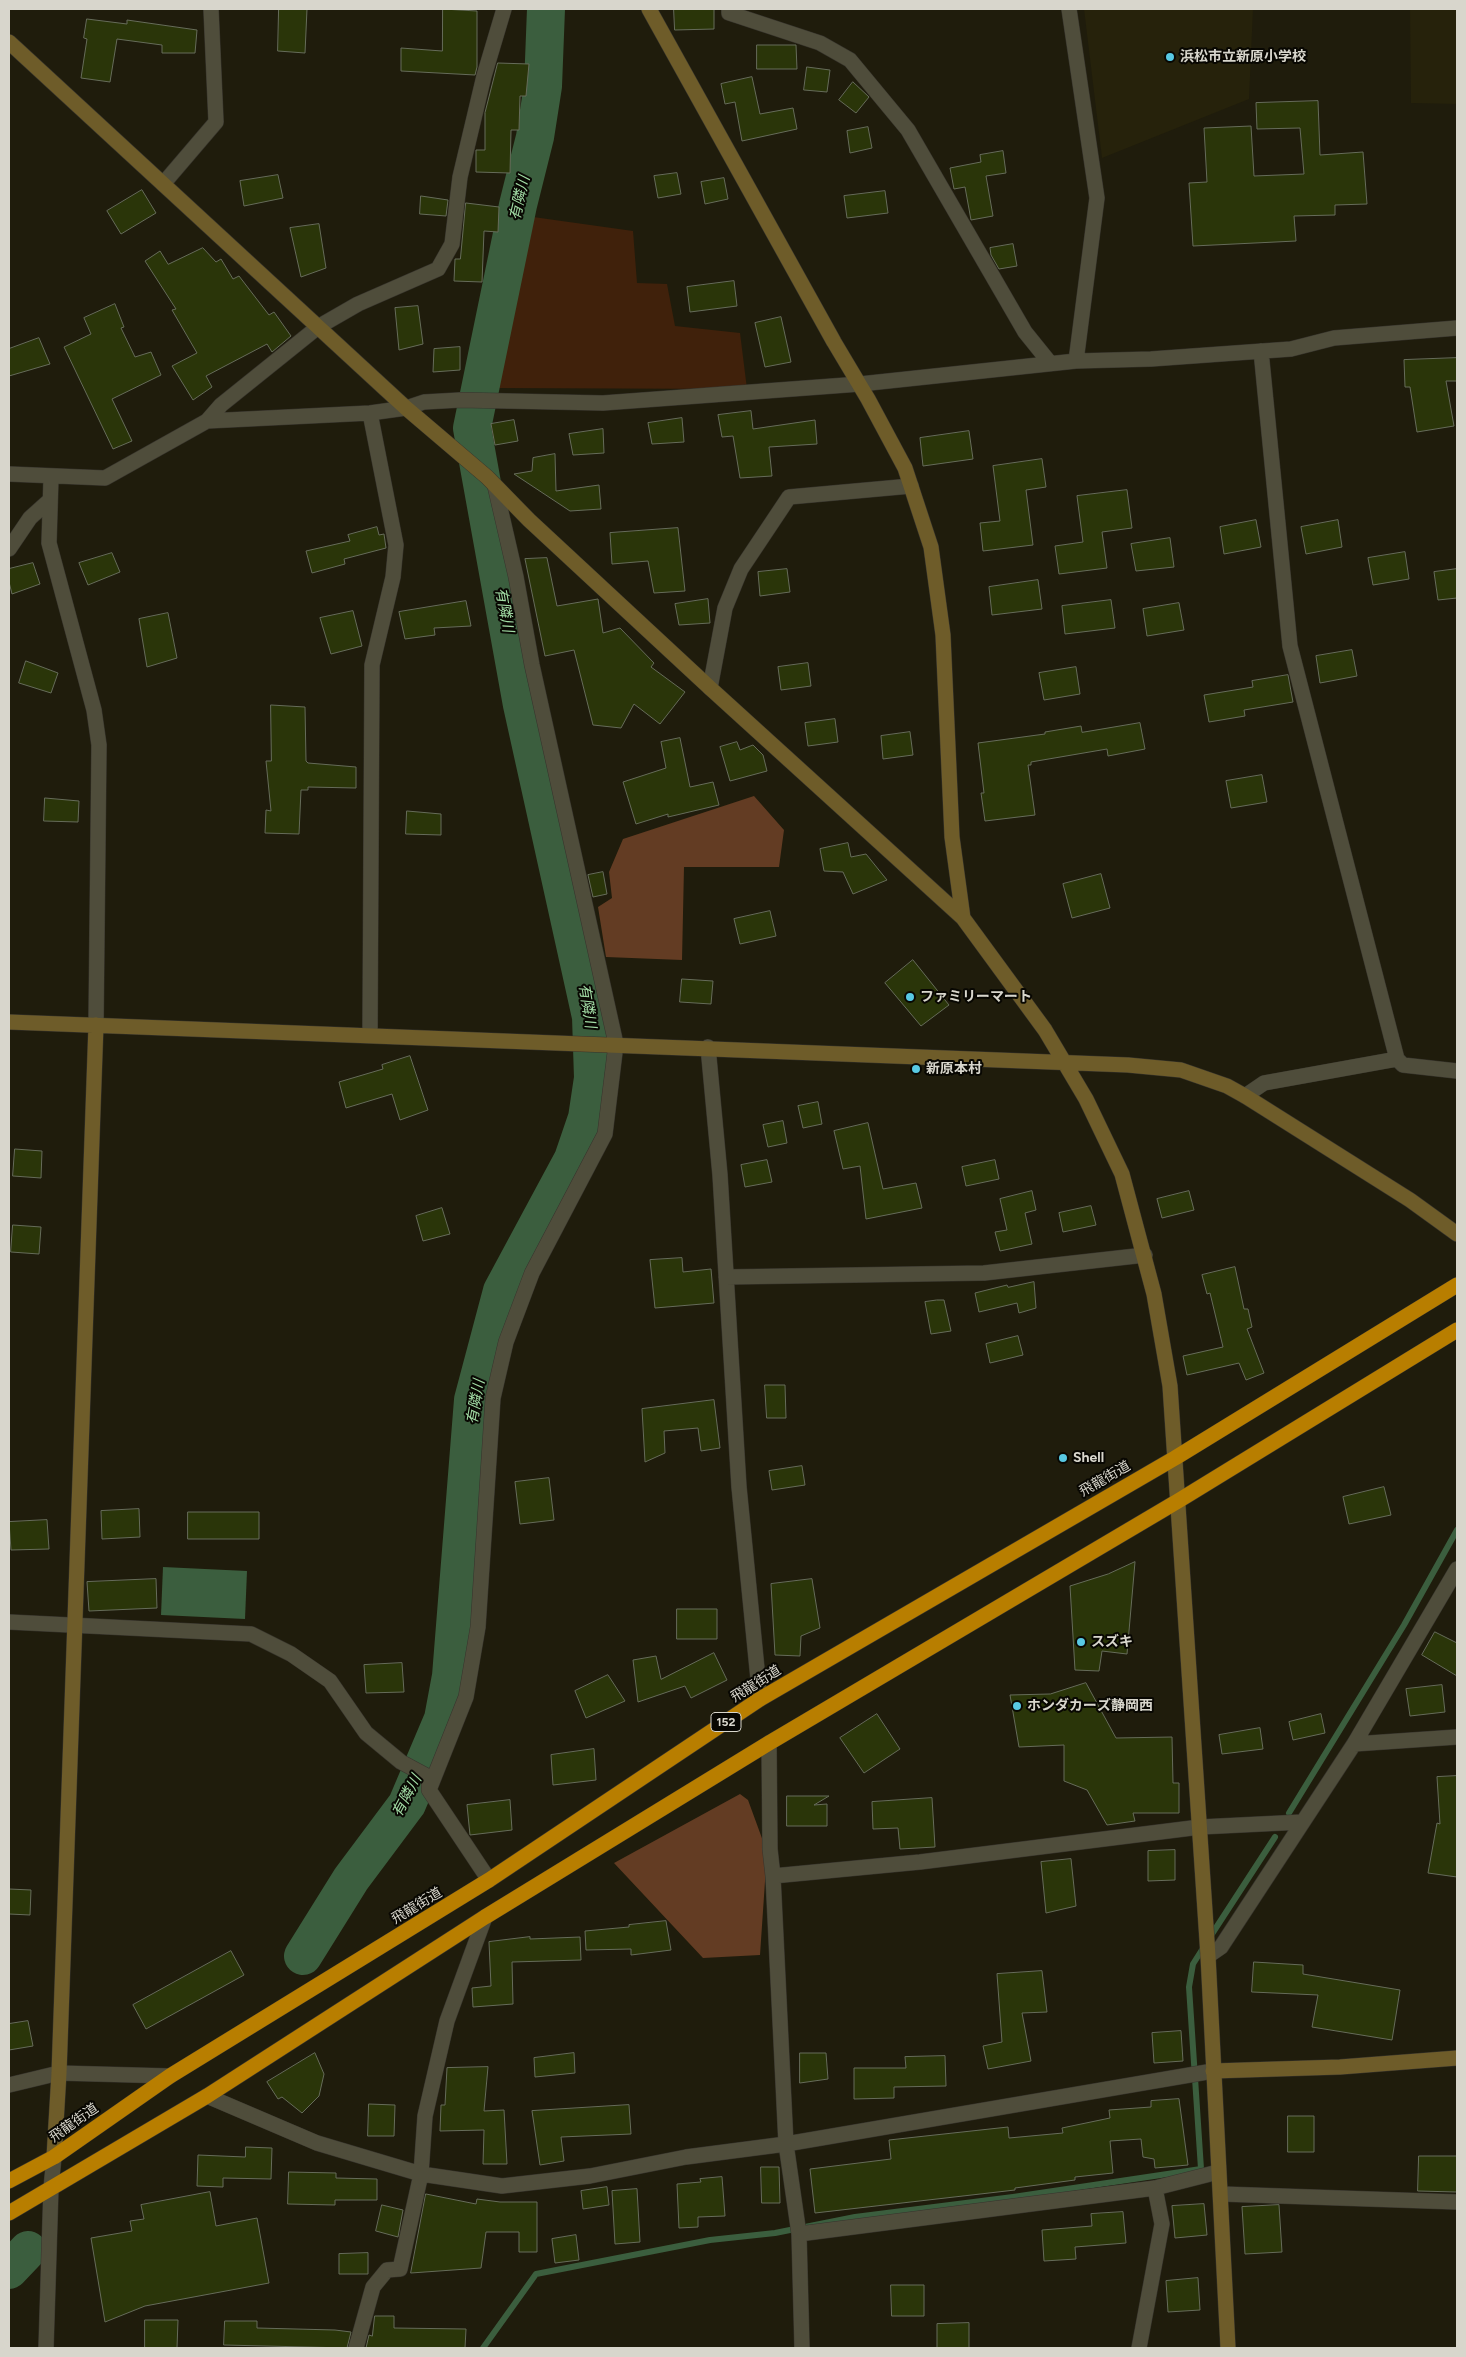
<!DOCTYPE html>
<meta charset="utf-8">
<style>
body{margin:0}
#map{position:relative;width:1466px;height:2357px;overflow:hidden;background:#1f1c0c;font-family:Figtree,sans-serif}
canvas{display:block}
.frame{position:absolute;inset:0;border:10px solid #d8d6cc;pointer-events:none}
</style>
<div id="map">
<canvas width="1466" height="2357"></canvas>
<div class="frame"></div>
</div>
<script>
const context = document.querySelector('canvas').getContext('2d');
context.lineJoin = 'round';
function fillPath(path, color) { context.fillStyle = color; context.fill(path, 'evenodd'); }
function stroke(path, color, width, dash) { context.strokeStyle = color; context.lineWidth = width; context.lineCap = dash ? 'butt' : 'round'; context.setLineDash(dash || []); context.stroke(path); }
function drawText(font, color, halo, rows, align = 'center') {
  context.font = font + ' Figtree,"Noto Sans JP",sans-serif'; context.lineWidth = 4; context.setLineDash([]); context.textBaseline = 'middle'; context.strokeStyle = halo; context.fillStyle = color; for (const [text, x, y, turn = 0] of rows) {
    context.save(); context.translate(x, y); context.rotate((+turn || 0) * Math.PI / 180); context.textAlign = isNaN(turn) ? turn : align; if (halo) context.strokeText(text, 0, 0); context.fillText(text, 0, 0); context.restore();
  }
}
fillPath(new Path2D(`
 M1084,9h169l-4,90 -147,59z
 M1410,9h47v95l-46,-1z`), '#26220b');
fillPath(new Path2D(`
 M526,216l107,15 4,52 30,1 8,42 65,7 7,56 -255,-1z`), '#40210b');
fillPath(new Path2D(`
 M754,796l30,34 -5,37h-95l-2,93 -76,-3 -8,-50 14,-9 -3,-26 14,-33z
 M740,1794l8,6 19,52 -7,103 -57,3 -89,-95z`), '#633c23');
fillPath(new Path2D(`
 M163,1567l84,4 -2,48 -84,-4z`), '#3b5e3e');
stroke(new Path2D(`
 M1289,1813l115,-188 53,-95
 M1210,1937l65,-100
 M483,2348l53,-74 174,-34 65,-7 80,-16 158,-20 188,-28 -12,-182 4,-23 12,-19`), '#3b5e3e', 6);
stroke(new Path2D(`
 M303,1956l48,-77 56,-75 36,-85 8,-43 22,-276 29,-109 71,-132 14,-41 6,-40 -2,-61 -69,-312 -50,-277 46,-223 17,-68 8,-51 3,-77
 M9,2270l19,-20`), '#3b5e3e', 38);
const building = new Path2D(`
 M279,9h28l-2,44 -27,-2z
 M443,9l34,2v56l-2,8 -74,-4v-23l41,3z
 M674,9h40v20l-39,1z
 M87,19l40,5v-4l70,10 -2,23h-33v-8l-45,-6 -7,43 -29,-4 6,-39 -3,-1z
 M757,45h39l1,24h-40z
 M498,63l31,1 -3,32h-6l-1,34h-8l-1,43 -34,-1v-22h9v-37z
 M807,67l23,3 -3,22 -23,-2z
 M752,77l8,37 33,-6 4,21 -55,12 -7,-39 -10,2 -4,-20z
 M853,82l16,15 -13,16 -17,-13z
 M1318,101l2,54 43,-3 4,52 -32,1v10l-41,1 2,25 -103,5 -4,-63 18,-1 -3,-54 47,-2 3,50 50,-2 -4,-46 -43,1 -1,-26z
 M868,127l4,21 -22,5 -3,-22z
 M1003,151l3,22 -20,3 7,40 -22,4 -6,-33 -11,2 -4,-21 31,-6 -1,-7z
 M677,173l4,21 -23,4 -4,-22z
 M278,175l5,23 -39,8 -4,-25z
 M724,178l4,21 -23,5 -4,-22z
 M142,190l14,23 -35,21 -14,-23z
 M885,191l3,22 -41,5 -3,-22z
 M421,196l27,4 -2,16 -26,-2z
 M466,203l33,4 -1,25 -14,-1 -2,51 -28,-1 1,-22h5z
 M319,224l7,44 -25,9 -11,-49z
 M1013,244l4,22 -18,3 -8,-14 -1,-7z
 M203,248l13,14 5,-3 12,20 6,-3 30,39 5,-3 17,24 -19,16 -5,-8 -61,32 6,11 -19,13 -21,-34 25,-13 -25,-43 4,-1 -31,-48 15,-10 8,13z
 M734,281l3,25 -47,6 -3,-25z
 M115,304l9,23 -3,1 14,29 16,-5 10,23 -49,24 20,42 -19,8 -49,-102 27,-13 -7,-16z
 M418,306l5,38 -24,6 -4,-42z
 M781,317l10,45 -26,5 -10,-44z
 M39,338l11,26 -41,12v-27z
 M460,347v23l-27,2 1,-23z
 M1457,358v23h-11l8,45 -37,6 -7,-45h-5l-1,-27z
 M751,411l2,18 62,-9 2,24 -48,3 3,29 -32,2 -7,-42 -11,1 -4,-22z
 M682,418l2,24 -32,2 -4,-21z
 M514,420l4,21 -23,4 -4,-21z
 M603,429l1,24 -31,2 -4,-21z
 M969,431l4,28 -50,7 -3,-28z
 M555,454l1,37 43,-6 2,24 -31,2 -56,-37 18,-3 1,-13z
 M1042,459l4,28 -20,3 7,55 -50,6 -3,-28 20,-2 -7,-55z
 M1127,490l5,38 -30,4 5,36 -48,6 -4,-28 28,-4 -6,-46z
 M1256,520l5,27 -37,7 -4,-27z
 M1338,520l4,27 -36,7 -5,-27z
 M377,527l2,8 5,-1 2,14 -42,11 1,5 -33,9 -6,-22 44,-10 -2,-6z
 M678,528l7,63 -31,2 -6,-32 -36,3 -2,-31z
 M1170,538l4,29 -38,4 -5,-27z
 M1405,552l4,27 -36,6 -5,-27z
 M112,553l8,19 -32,13 -9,-22z
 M547,558l10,48 41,-7 5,34 17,-5 34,35 -3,4 34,25 -25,32 -26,-20 -13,24 -28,-3 -19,-75 -29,6 -20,-97z
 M33,563l7,21 -28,10 -3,-12v-13z
 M787,569l3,23 -30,4 -2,-24z
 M1457,569v29l-19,2 -4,-28z
 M1038,580l4,29 -50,6 -3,-28z
 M708,599l2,24 -31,2 -4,-21z
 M1111,600l4,28 -50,6 -3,-28z
 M466,601l5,25 -37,2 1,7 -30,4 -6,-27z
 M1179,603l5,27 -37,6 -4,-27z
 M353,611l9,35 -31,8 -11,-36z
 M168,613l9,45 -30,9 -8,-48z
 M1352,650l5,26 -37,7 -4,-27z
 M26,661l32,12 -7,20 -32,-10z
 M808,663l3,23 -30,4 -3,-23z
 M1076,667l4,27 -36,6 -5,-27z
 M1288,675l5,27 -49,8 1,6 -36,6 -5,-27 49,-8 -1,-6z
 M271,705l34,2 1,54 2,2 48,4v21l-48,-1v3h-7l-2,44 -34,-1 1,-23 5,1 -5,-50h5z
 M835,719l3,23 -30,4 -3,-23z
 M1140,723l5,26 -37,7 -1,-7 -76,13v3h-3l7,50 -50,6 -4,-28h3l-6,-50 67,-9v-2l36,-6 1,6z
 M910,732l3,23 -30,4 -2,-23z
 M680,738l10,49 23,-5 6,23 -51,12v-3l-32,10 -13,-42 43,-14 -5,-26z
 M737,742l3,8 13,-5 10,10 4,16 -37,10 -10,-34z
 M1262,775l5,27 -36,6 -5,-27z
 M45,798l34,3 -1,21 -34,-1z
 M407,811l34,3v21l-35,-1z
 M848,843l3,14 15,-3 21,26 -34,14 -10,-22 -19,-1 -4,-22z
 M603,872l4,22 -14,3 -5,-22z
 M1101,874l9,34 -38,10 -9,-34z
 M770,911l6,25 -36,8 -6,-25z
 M913,960l36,45 -28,21 -36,-43z
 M682,979l31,2 -2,23 -31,-2z
 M410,1056l18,54 -28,10 -8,-26 -46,14 -7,-26 44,-13 -1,-4z
 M818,1102l4,22 -19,4 -5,-22z
 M783,1121l4,22 -19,4 -5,-22z
 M868,1123l15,66 33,-6 6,25 -56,11 -6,-53 -17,3 -9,-38z
 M15,1149l27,2 -1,27 -28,-2z
 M767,1160l5,22 -27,5 -4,-22z
 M995,1160l4,19 -33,7 -4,-19z
 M1032,1191l4,19 -11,3 7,31 -32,7 -5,-19 12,-2 -7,-31z
 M1189,1191l5,19 -32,8 -5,-19z
 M1091,1206l5,19 -33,7 -4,-19z
 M442,1208l8,26 -27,7 -7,-25z
 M13,1225l28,2 -2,27 -28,-2z
 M682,1258l1,14 28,-3 3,34 -59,5 -5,-48z
 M1235,1267l9,42h4l4,18 -5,2 17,44 -18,7 -7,-17 -52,12 -4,-19 40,-9 -13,-54 -3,1 -5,-19z
 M1034,1282l2,26 -17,5 -2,-10 -38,9 -4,-19 32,-8 1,2z
 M937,1300h7l7,31 -20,3 -6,-32z
 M1018,1336l5,19 -33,8 -4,-19z
 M765,1385h20l1,33h-19z
 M714,1400l6,48 -19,3 -3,-23 -34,3 1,22 -20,9 -3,-53z
 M802,1466l3,19 -33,5 -3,-19z
 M549,1478l5,42 -34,4 -5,-42z
 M1384,1487l7,28 -42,9 -6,-27z
 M139,1509l1,28 -38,2 -1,-28z
 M188,1512h71v27h-71z
 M47,1520l2,29 -38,1 -2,-28z
 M1135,1562l-8,92 -25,-3 -3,20 -24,-1 -5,-84 38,-12z
 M156,1579l1,29 -68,3 -2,-29z
 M812,1579l8,49 -19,8 -1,20 -25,-1 -4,-71z
 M677,1609h40v30h-40z
 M1435,1632l22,11v33l-35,-21z
 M714,1653l13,27 -36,18 -6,-12 -47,16 -5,-42 23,-4 5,23z
 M402,1663l2,29 -38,1 -2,-28z
 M608,1675l17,26 -39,17 -11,-27z
 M1086,1683l30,55 56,-1 1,46h6v30h-46l2,8 -28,4 -20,-35 -23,-9v-36l-45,2 -9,-52 40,-1z
 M1442,1685l3,27 -35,4 -4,-27z
 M877,1714l23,35 -36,24 -24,-35z
 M1321,1714l4,19 -32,7 -4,-18z
 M1260,1728l3,21 -41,5 -3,-19z
 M594,1749l2,31 -43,5 -2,-30z
 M1457,1776v101l-29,-4 9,-50 3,1 -3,-47z
 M787,1796h42l-15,9 13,-1v22h-40z
 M932,1798l3,49 -35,2 -2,-21 -25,1 -1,-27z
 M510,1800l2,30 -42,5 -3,-30z
 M1175,1850v30l-27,1v-30z
 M1071,1859l5,47 -30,7 -5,-51z
 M9,1889l22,1 -1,25 -21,-1z
 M666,1921l5,29 -40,5v-6l-45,1 -1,-19 44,-4v-2z
 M530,1937v2l50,-2 1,23 -69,2 1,42 -40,3 -1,-19 19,-2 -2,-44z
 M231,1951l13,24 -98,54 -13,-24z
 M1254,1962l49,3v9l97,16 -8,50 -80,-13 6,-32 -66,-3z
 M1042,1971l5,41 -25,1 9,48 -43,8 -5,-23 19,-4 -5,-68z
 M28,2021l5,25 -24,4v-26z
 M1181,2031l2,30 -29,2 -2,-30z
 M315,2053l9,21 -5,22 -17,17 -20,-16 -4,2 -11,-17z
 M574,2053l1,20 -40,4 -1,-19z
 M800,2053h26l2,26 -28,4z
 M945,2056l1,30 -52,1v11l-40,1v-31h52l-1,-11z
 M488,2067l-4,44 20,-1 3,54h-24l1,-34 -44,1 1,-26h4l2,-37z
 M1179,2099l9,66 -33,3 -1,-9 -11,-2 -2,-18 -31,2 3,32 -38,4v3l-60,8v2l-200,23 -5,-44 81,-10 -2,-19 119,-13 1,11 54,-5 -1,-5 48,-10 -1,-8 42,-3v-6z
 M369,2104l26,1 -1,31h-26z
 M629,2105l2,29 -70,3 3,24 -24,4 -8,-54z
 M1288,2116h26v36h-26z
 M246,2147l26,1 -1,31 -48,-1v9l-26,-1 1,-31 47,2z
 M1419,2156h38v36l-39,-1z
 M761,2167h18l1,36h-18z
 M289,2172l47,1v5l41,1v21h-42v5l-47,-1z
 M722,2177l3,39 -27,1v10l-19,1 -2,-44 24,-2 -1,-3z
 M607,2187l2,18 -26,4 -2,-18z
 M637,2189l3,53 -25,2 -3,-53z
 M210,2192l6,34 41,-8 12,65 -124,23 -40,16 -14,-84 41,-7 -2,-10 14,-2 -3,-14z
 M426,2194l50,10 1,-5 23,3h37v50h-18v-20h-33l-5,36 -70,5z
 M1204,2204l3,31 -32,3 -3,-32z
 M382,2205l21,5 -5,27 -22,-6z
 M1279,2205l3,47 -37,2 -3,-47z
 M1123,2212l3,31 -51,4 1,12 -32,2 -2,-31 50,-4 -1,-12z
 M576,2235l3,25 -24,3 -3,-24z
 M368,2253v21h-29v-20z
 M1198,2278l2,32 -32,2 -2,-31z
 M891,2285h33v31h-32z
 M375,2316h19v12l72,1 -1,19h-99l3,-13 3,1z
 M145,2320h33l-1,28h-32z
 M225,2321h32v7l78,2 16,2 -4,16 -123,-3z
 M969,2323v25h-32v-24z`);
fillPath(building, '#2a3509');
stroke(building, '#666c5a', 1);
const street = new Path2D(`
 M729,9v4l91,30 30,17 58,70 117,202 25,31
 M1069,9l28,189 -21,163
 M163,184l53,-62 -5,-113
 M207,421l14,-16 97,-78 40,-23 80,-35 14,-25 8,-67 24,-101 20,-67
 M9,474l96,4 102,-57 163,-8 36,-5 18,-6 36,-2 143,3 257,-19 216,-23 75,-2 140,-10 43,-11 123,-10
 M51,478l-2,65 45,167 5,35 -3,280
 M9,549l21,-31 20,-18
 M710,688l15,-80 16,-39 48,-72 122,-11
 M370,1034l2,-369 21,-88 3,-32 -26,-132
 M708,1047l12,128 19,312 21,212
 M1397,1059l6,6 54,6
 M1245,1096l19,-13 133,-24 -107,-413 -29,-295
 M726,1277l258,-4 161,-18
 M9,1622l242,12 40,20 39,27 36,52 35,29 28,15v13l60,90
 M769,1743l1,106 3,27 13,268 13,90 3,114
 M1354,1744l103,-7
 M429,1790l37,-93 12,-70 15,-229 13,-56 26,-69 73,-139 11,-90 -84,-379 -16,-88 -21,-91
 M773,1876l147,-14 280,-35 102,-5
 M1208,1956l13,-9 133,-203 103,-175
 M9,2085l50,-12 111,3
 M207,2096l110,47 104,31 81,12 88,-10 96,-19 100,-13 427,-73
 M1222,2194l235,8
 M799,2234l356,-46 63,-16
 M46,2348l5,-160 3,-31
 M356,2348l17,-61 14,-17 13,-1 21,-95 4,-58 22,-95 38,-104
 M1139,2348l23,-124 -7,-36`);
const secondary = new Path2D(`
 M649,9l185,333 34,57 37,69 26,79 12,88 9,202 11,81 82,112 41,69 36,75 32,120 16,92 38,570 20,392
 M9,42l397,366 81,69 42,43 181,168 253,230
 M9,1022l1119,43 53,5 46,16 18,10 165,104 47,34
 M1213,2071l127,-4 117,-9
 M54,2157l5,-84 37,-1048`);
const highway = new Path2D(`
 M9,2181l45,-24 116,-81 319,-196 271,-181 415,-241 282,-173
 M9,2213l198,-117 278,-179 284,-174 409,-242 279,-171`);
stroke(street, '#37342d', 16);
stroke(secondary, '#37342d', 16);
stroke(highway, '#37342d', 16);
stroke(street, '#4f4d3b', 15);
stroke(secondary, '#6e5c29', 15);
stroke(highway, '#b87e00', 15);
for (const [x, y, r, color] of [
 [1170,57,5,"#58c9e3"],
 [910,997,5,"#58c9e3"],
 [916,1069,5,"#58c9e3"],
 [1063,1458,5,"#58c9e3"],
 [1081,1642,5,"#58c9e3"],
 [1017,1706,5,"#58c9e3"]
]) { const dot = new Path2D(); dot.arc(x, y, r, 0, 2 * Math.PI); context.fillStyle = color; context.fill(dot); stroke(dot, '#080702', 2); }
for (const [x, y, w] of [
 [726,1722,30]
]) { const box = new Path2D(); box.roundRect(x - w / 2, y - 9.5, w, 19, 4); context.fillStyle = '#080702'; context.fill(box); stroke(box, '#d8d6cc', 1); }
drawText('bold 12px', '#d8d6cc', null, [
 ["152",726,1722]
]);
drawText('bold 14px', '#d8d6cc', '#080702', [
 ["浜松市立新原小学校",1180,57],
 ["ファミリーマート",920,997],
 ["新原本村",926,1069],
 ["Shell",1073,1458],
 ["スズキ",1091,1642],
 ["ホンダカーズ静岡西",1027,1706]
], 'left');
drawText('14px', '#d8d6cc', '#080702', [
 ["飛龍街道",1105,1479,-30],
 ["飛龍街道",756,1684,-32],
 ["飛龍街道",417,1906,-31],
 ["飛龍街道",74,2123,-35]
]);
drawText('italic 15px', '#a2dca5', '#080702', [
 ["有隣川",520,198,-77],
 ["有隣川",504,610,80],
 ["有隣川",587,1006,81],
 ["有隣川",476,1402,-80],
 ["有隣川",407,1796,-62]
]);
</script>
